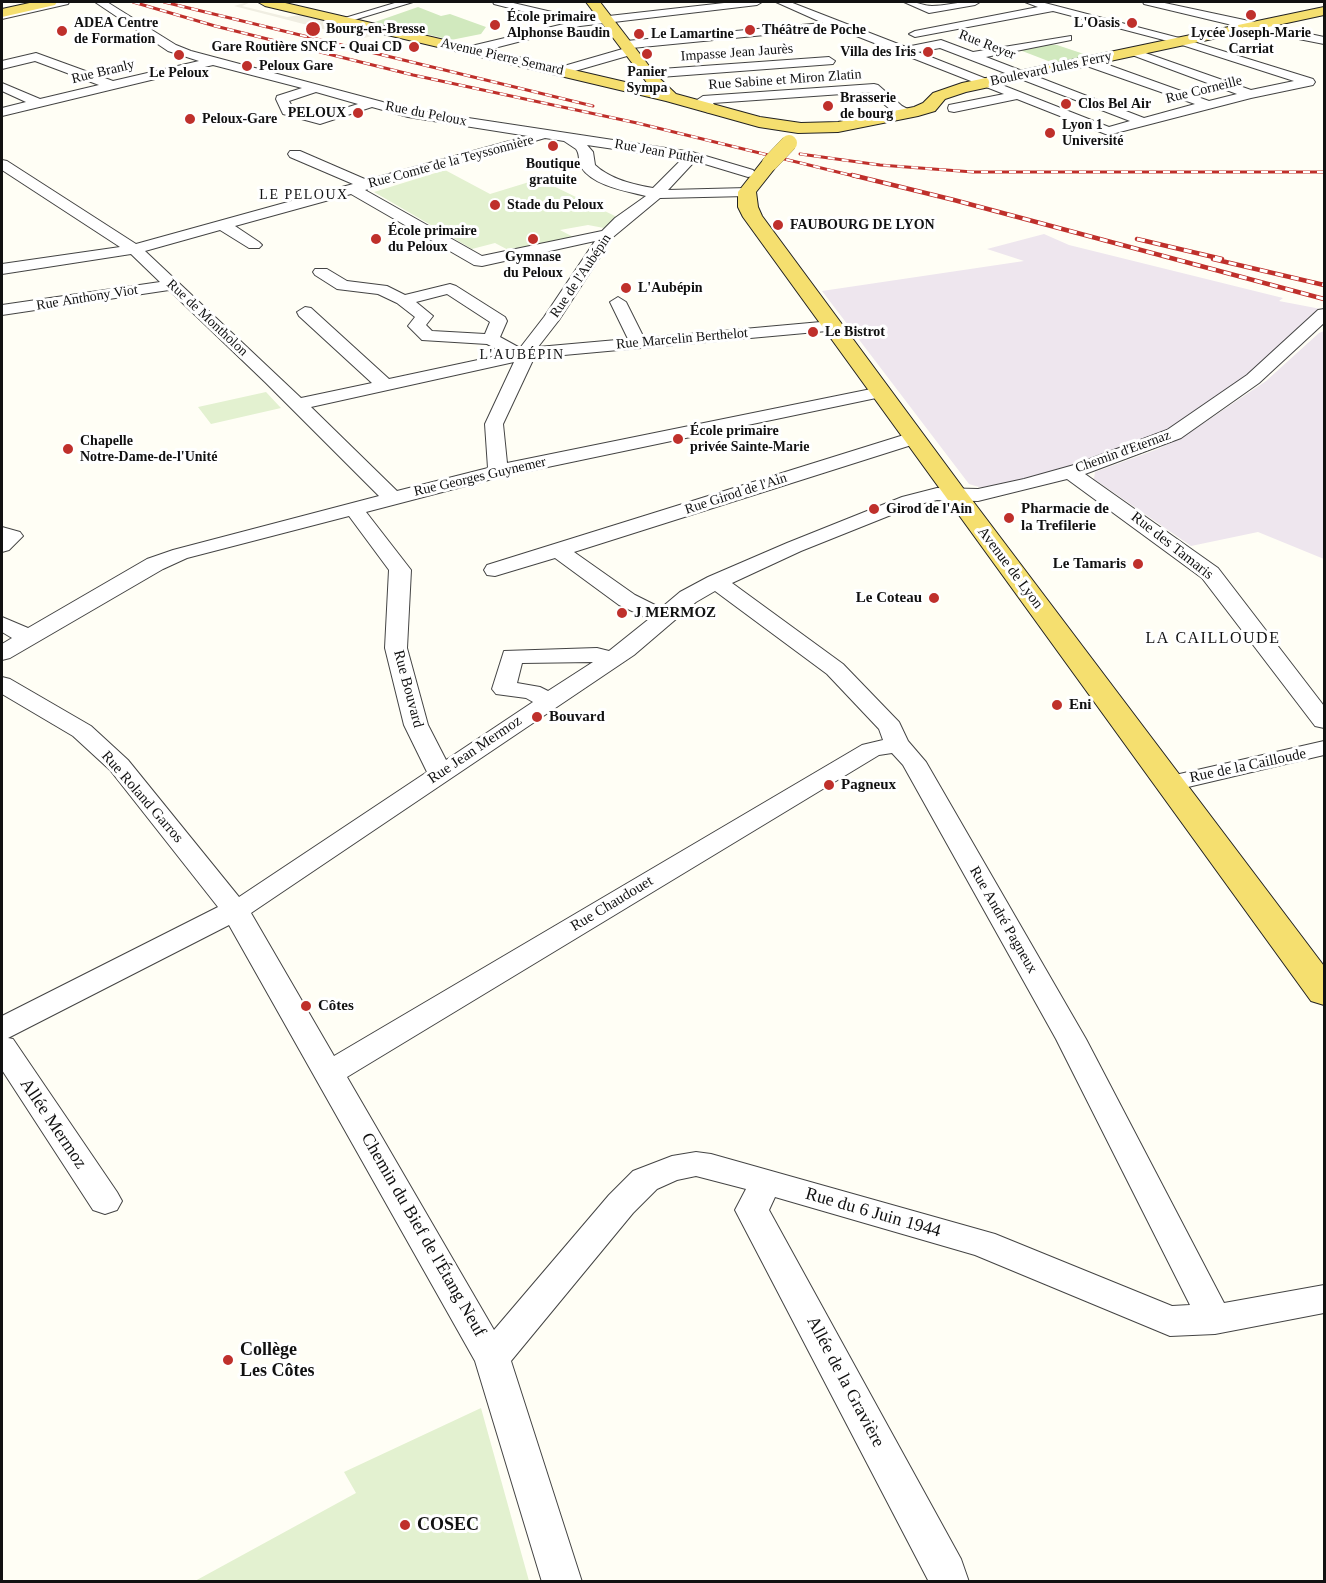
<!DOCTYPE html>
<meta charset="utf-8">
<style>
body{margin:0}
#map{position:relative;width:1326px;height:1583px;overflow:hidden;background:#fffef5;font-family:Georgia,serif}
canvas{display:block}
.frame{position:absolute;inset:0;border:3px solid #111;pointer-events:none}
</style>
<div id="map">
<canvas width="1326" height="1583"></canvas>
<div class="frame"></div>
</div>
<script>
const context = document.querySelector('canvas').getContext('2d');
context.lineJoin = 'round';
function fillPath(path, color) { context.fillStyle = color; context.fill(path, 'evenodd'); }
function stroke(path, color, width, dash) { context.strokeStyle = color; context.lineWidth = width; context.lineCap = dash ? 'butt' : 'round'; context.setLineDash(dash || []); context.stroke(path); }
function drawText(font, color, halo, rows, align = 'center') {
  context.font = font + ' Georgia,serif'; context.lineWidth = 6; context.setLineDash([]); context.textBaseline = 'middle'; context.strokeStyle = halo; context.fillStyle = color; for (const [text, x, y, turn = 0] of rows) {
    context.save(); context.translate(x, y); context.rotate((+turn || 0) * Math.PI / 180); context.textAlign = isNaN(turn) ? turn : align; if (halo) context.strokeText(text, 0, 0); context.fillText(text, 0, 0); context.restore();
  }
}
fillPath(new Path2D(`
 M1044,234l25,11 214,53 -4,3 42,8 -71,66 -84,56 -79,31 -44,13 -48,12 -13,1 -13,-4 -147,-193 202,-30 -37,-12z
 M1324,331v228l-66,-27 -67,14 -97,-67 1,-7 63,-23 31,-16 77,-52 53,-48z`), '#eee6ee');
fillPath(new Path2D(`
 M418,7l23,9 9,-2 36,13 -5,7 -30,6 -76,-18z
 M1043,44l14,1 27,9 -2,5 -26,5 -39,-15z`), '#d1e9be');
fillPath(new Path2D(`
 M445,170l45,24 49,-15 78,38 -13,11 -16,-3 -28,5 17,9 -63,14 -19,-10 -23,6 -98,-57z
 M266,392l15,16 -70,16 -13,-17z
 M481,1408l48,173h-334l161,-88 -12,-21z`), '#e3f1d0');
fillPath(new Path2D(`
 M248,2h3l-9,4 45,11 20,-3 75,19 -25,7 -6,-1 13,-5 -8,-2 -10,3 -112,-29z`), '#f0eee2');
const minor = new Path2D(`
 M52,2h17l-1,2 -66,15v-6z
 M95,2h12l69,43 15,6 218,58 283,43 61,18 2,3 -2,3 -5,1 -53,-16 -27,29 79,-2 7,4 -7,4 -87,2 -47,39 -54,83 -21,27 90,-8 -18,-37 8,-5 8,5 18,36 188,-17 6,1 2,4 -2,4 -307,28 2,2 -30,64 4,39 374,-76 6,1 3,4 -3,4 -6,1 -381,80 -134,35 45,58 -4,78 21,77 18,35 87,-58 -7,-4 -30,-4 -4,-5 12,-38 93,-3 12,3 40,-32 -30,-14 -64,-47 -60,18 -8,-1 -3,-5 3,-5 420,-131h14l2,4 -2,4 -347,110 61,43 26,13 19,-16 28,-15 79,-34 115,-46 35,-9 41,1 46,-10 50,-14 93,-35 80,-55 71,-65 6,-1v14l-65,60 -78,55 -96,36 133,94 106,138v22l-9,-2 -113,-148 -135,-99 -89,22 -41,-1 -21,5 -115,46 -69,32 111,81 56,58 9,19 18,21 160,277 138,264 100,-18v28l-109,21 -45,2 -195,-81 -200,-58 -6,13 192,349 8,23h-40l-194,-372 11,-21 -50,-13 -19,4 -20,9 -24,24 -122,148 71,221h-40l-67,-221 -246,-436 -221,113 5,1 104,153 5,9 -5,9 -12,4 -12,-4 -91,-140v-54l216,-109 -108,-137 -37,-34 -71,-42v-17l8,2 81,47 37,34 111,137 188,-125 -23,-47 -19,-77 4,-78 -40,-54 -162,42 -24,11 -153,89 -8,2v-16l10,-6 -10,-6v-15l26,11 119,-69 26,-9 206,-54 -114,-114 -96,-92 -167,25v-10l158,-23 -29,-28 -129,20v-10l118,-17 -118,-77v-10l5,1 129,83 217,-60 -63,-27 -2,-3 2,-3h10l67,29 161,-44 -120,-19 -36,-10 -52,17 -37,-10 -7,-15 1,-3 25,-8 -89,-23 -211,51v-8l24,-6 -24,-11v-8l38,16 59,-14 -64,-24 -33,8v-8l34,-8 77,28 86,-20 -31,-10zM316,92l42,12 -38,12 -27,-8 -4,-7zM545,138l19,3 12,8c4,5 2,11 5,18 12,19 45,24 65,29l-31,22 -13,13 -120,25 -117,-66zM587,145l95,14 -29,29c-19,-3 -43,-9 -58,-23l-2,-13zM351,194l123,71 8,1 113,-25 -51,76 -24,31 -20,-11 7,-16 -2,-4 -49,-31 -6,-2 -45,11 -18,-9 -40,-5 -20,-12h-12l-2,3 2,3 22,14 41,5 19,9 18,14 -7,9 14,14 65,4 19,10 -117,25 -78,-71 -6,-1 -8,5 2,4 73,67 -71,15 -156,-147 75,-21 29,18h10l3,-3 -3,-3 -24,-16zM447,294l43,28 -5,12 -53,-3 -6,-6 7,-9 -17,-14zM514,362l-29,62 3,44 -91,23 -86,-84zM715,591l112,83 52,55 4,11 -21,5 -528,311 -83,-143 383,-258 62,-53zM593,662l-45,29 -8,-4 -23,-4 5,-20zM892,753l11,12 153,274 134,266 -18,1 -177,-72 -284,-80 -15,-2 -24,4 -39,15 -24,24 -115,135 -147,-253 532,-322z
 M398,2h15l-69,21 -6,-3z
 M493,2h16l73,17 151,-17h29l-5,3 -177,21 -109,28 -4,-1v-6l101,-24 -74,-19z
 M776,2h14l116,45 35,-7 32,12 98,-16v4l-85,17 158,61 51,-14 -114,-40v-6h8l120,43 28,-7 -113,-42 6,-4 4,1 117,41 43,-9 -115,-37 -126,-33 -138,26 -6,-3 6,-3 123,-24 -13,-5h16l146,38 126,39 2,3 -2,3 -62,13 -143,37 -91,-36 -63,13 -5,-1 -1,-3 1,-3 55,-11 -168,-66 -204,20 4,3 -2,3 -73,21 -6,-4 2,-3 69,-20 -6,-3 6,-4 197,-18zM940,48l190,73 -21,6 -191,-75z
 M904,2c12,-1 18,4 28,4 16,0 32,-6 48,-4l-5,3 -46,8z
 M1143,2h17l164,35v7l-71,-14 -109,-26z
 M829,57l6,4 -2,3 -186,14 -6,-4 6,-4z
 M874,84l4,1 24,21 13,7 -1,3c-18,3 -31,-13 -43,-24l-158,11 4,6 -6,4 -5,-1 -9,-12 6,-4z
 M2,527l18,5 3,4 -14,14 -7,2z
 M1324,741v14l-153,36 -9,-3 -4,-5 4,-5z`);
const major = new Path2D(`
 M34,2h23l-2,3 -53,12v-8z
 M258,2h23l370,86 -65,-86h14l56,73 20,19 84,23 41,6 37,-1 76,-15 9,-4 10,-10 29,-10 362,-76v8l-358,77 -21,7 -10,12 -17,5 -80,16 -40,1 -39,-6 -93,-26 -401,-95z
 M770,158l6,1 3,4 -23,29 2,15 4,9 201,272 361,478v39l-13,-4 -568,-784 -5,-10v-15l26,-33z`);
stroke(minor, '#444', 2);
stroke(major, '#222', 2);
fillPath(minor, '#fff');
fillPath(major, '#f5df6f');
const railFar1 = new Path2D(`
 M133,2l82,24 198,49 224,48 221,54
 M164,2l429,104
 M800,154l80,11 93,7h351`);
const rail = new Path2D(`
 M852,175l102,25 370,99
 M1137,239l85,20
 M1213,259l111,26`);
stroke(railFar1, '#bf302b', 3);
stroke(rail, '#bf302b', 4.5);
stroke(railFar1, '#fff', 2, [7]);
stroke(rail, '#fff', 3, [8]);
const majorBridge = new Path2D(`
 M770,163l19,-20`);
stroke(majorBridge, '#222', 16, []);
stroke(majorBridge, '#f5df6f', 16);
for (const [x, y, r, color] of [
 [1251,15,6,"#bf302b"],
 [1132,23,6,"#bf302b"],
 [495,25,6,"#bf302b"],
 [313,29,8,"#bf302b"],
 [750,30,6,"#bf302b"],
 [62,31,6,"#bf302b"],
 [639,34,6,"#bf302b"],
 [414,47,6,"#bf302b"],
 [928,52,6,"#bf302b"],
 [647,54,6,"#bf302b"],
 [179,55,6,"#bf302b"],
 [247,66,6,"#bf302b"],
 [1066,104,6,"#bf302b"],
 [828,106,6,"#bf302b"],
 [358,113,6,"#bf302b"],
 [190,119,6,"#bf302b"],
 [1050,133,6,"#bf302b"],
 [553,146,6,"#bf302b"],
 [495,205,6,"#bf302b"],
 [778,225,6,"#bf302b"],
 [376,239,6,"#bf302b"],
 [533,239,6,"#bf302b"],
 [626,288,6,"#bf302b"],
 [813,332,6,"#bf302b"],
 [678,439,6,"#bf302b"],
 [68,449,6,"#bf302b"],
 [874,509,6,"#bf302b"],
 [1009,518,6,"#bf302b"],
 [1138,564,6,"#bf302b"],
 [934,598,6,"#bf302b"],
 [622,613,6,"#bf302b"],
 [1057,705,6,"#bf302b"],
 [537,717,6,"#bf302b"],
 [829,785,6,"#bf302b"],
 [306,1006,6,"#bf302b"],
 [228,1360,6,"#bf302b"],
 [405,1525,6,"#bf302b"]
]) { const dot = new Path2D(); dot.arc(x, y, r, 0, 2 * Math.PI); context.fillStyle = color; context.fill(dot); stroke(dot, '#fff', 2); }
drawText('bold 14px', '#111', '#fff', [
 ["École primaire",507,17],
 ["Alphonse Baudin",507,33],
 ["ADEA Centre",74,23],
 ["de Formation",74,39],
 ["L'Oasis",1120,23,"right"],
 ["Bourg-en-Bresse",326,29],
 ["Théâtre de Poche",762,30],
 ["Lycée Joseph-Marie",1251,33,"center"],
 ["Carriat",1251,49,"center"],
 ["Le Lamartine",651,34],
 ["Gare Routière SNCF - Quai CD",402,47,"right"],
 ["Villa des Iris",916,52,"right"],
 ["Peloux Gare",259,66],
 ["Panier",647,72,"center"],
 ["Sympa",647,88,"center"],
 ["Le Peloux",179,73,"center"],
 ["Brasserie",840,98],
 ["de bourg",840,114],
 ["Clos Bel Air",1078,104],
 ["PELOUX",346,113,"right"],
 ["Peloux-Gare",202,119],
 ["Lyon 1",1062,125],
 ["Université",1062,141],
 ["Boutique",553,164,"center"],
 ["gratuite",553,180,"center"],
 ["Stade du Peloux",507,205],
 ["FAUBOURG DE LYON",790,225],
 ["École primaire",388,231],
 ["du Peloux",388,247],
 ["Gymnase",533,257,"center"],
 ["du Peloux",533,273,"center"],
 ["L'Aubépin",638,288],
 ["Le Bistrot",825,332],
 ["École primaire",690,431],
 ["privée Sainte-Marie",690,447],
 ["Chapelle",80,441],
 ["Notre-Dame-de-l'Unité",80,457],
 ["Girod de l'Ain",886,509]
], 'left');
drawText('14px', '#111', '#fff', [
 ["Rue Reyer",987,45,21],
 ["Impasse Jean Jaurès",737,53,-4],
 ["Avenue Pierre Semard",502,57,13],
 ["Boulevard Jules Ferry",1051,69,-12],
 ["Rue Branly",103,72,-14],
 ["Rue Sabine et Miron Zlatin",785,80,-4],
 ["Rue Corneille",1204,90,-14],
 ["Rue du Peloux",426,114,11],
 ["Rue Jean Puthet",659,152,10],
 ["Rue Comte de la Teyssonnière",451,162,-15],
 ["Rue de l'Aubépin",581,276,-56],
 ["Rue Anthony Viot",87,298,-9],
 ["Rue de Montholon",207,318,43],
 ["Rue Marcelin Berthelot",682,339,-5],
 ["Chemin d'Eternaz",1123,452,-20],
 ["Rue Georges Guynemer",480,477,-13],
 ["Rue Girod de l'Ain",736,494,-18]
]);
context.letterSpacing = '1.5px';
drawText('14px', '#111', '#fff', [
 ["LE PELOUX",304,195],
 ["L'AUBÉPIN",522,355]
]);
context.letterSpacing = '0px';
drawText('bold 15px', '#111', '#fff', [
 ["Pharmacie de",1021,509],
 ["la Trefilerie",1021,526],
 ["Le Tamaris",1126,564,"right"],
 ["Le Coteau",922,598,"right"],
 ["J MERMOZ",634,613],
 ["Eni",1069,705],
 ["Bouvard",549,717],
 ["Pagneux",841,785],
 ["Côtes",318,1006]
], 'left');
drawText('15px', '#111', '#fff', [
 ["Rue des Tamaris",1172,546,38],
 ["Avenue de Lyon",1010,568,53],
 ["Rue Bouvard",408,689,75],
 ["Rue Jean Mermoz",475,750,-34],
 ["Rue de la Cailloude",1248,766,-12],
 ["Rue Roland Garros",142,797,49],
 ["Rue Chaudouet",612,904,-31],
 ["Rue André Pagneux",1003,920,60]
]);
context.letterSpacing = '1.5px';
drawText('16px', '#111', '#fff', [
 ["LA CAILLOUDE",1213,639]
]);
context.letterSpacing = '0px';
drawText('18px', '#111', '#fff', [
 ["Allée Mermoz",53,1124,56],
 ["Rue du 6 Juin 1944",873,1213,16],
 ["Chemin du Bief de l'Étang Neuf",423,1235,60],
 ["Allée de la Gravière",845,1382,62]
]);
drawText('bold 18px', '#111', '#fff', [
 ["Collège",240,1350],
 ["Les Côtes",240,1371],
 ["COSEC",417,1525]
], 'left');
</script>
